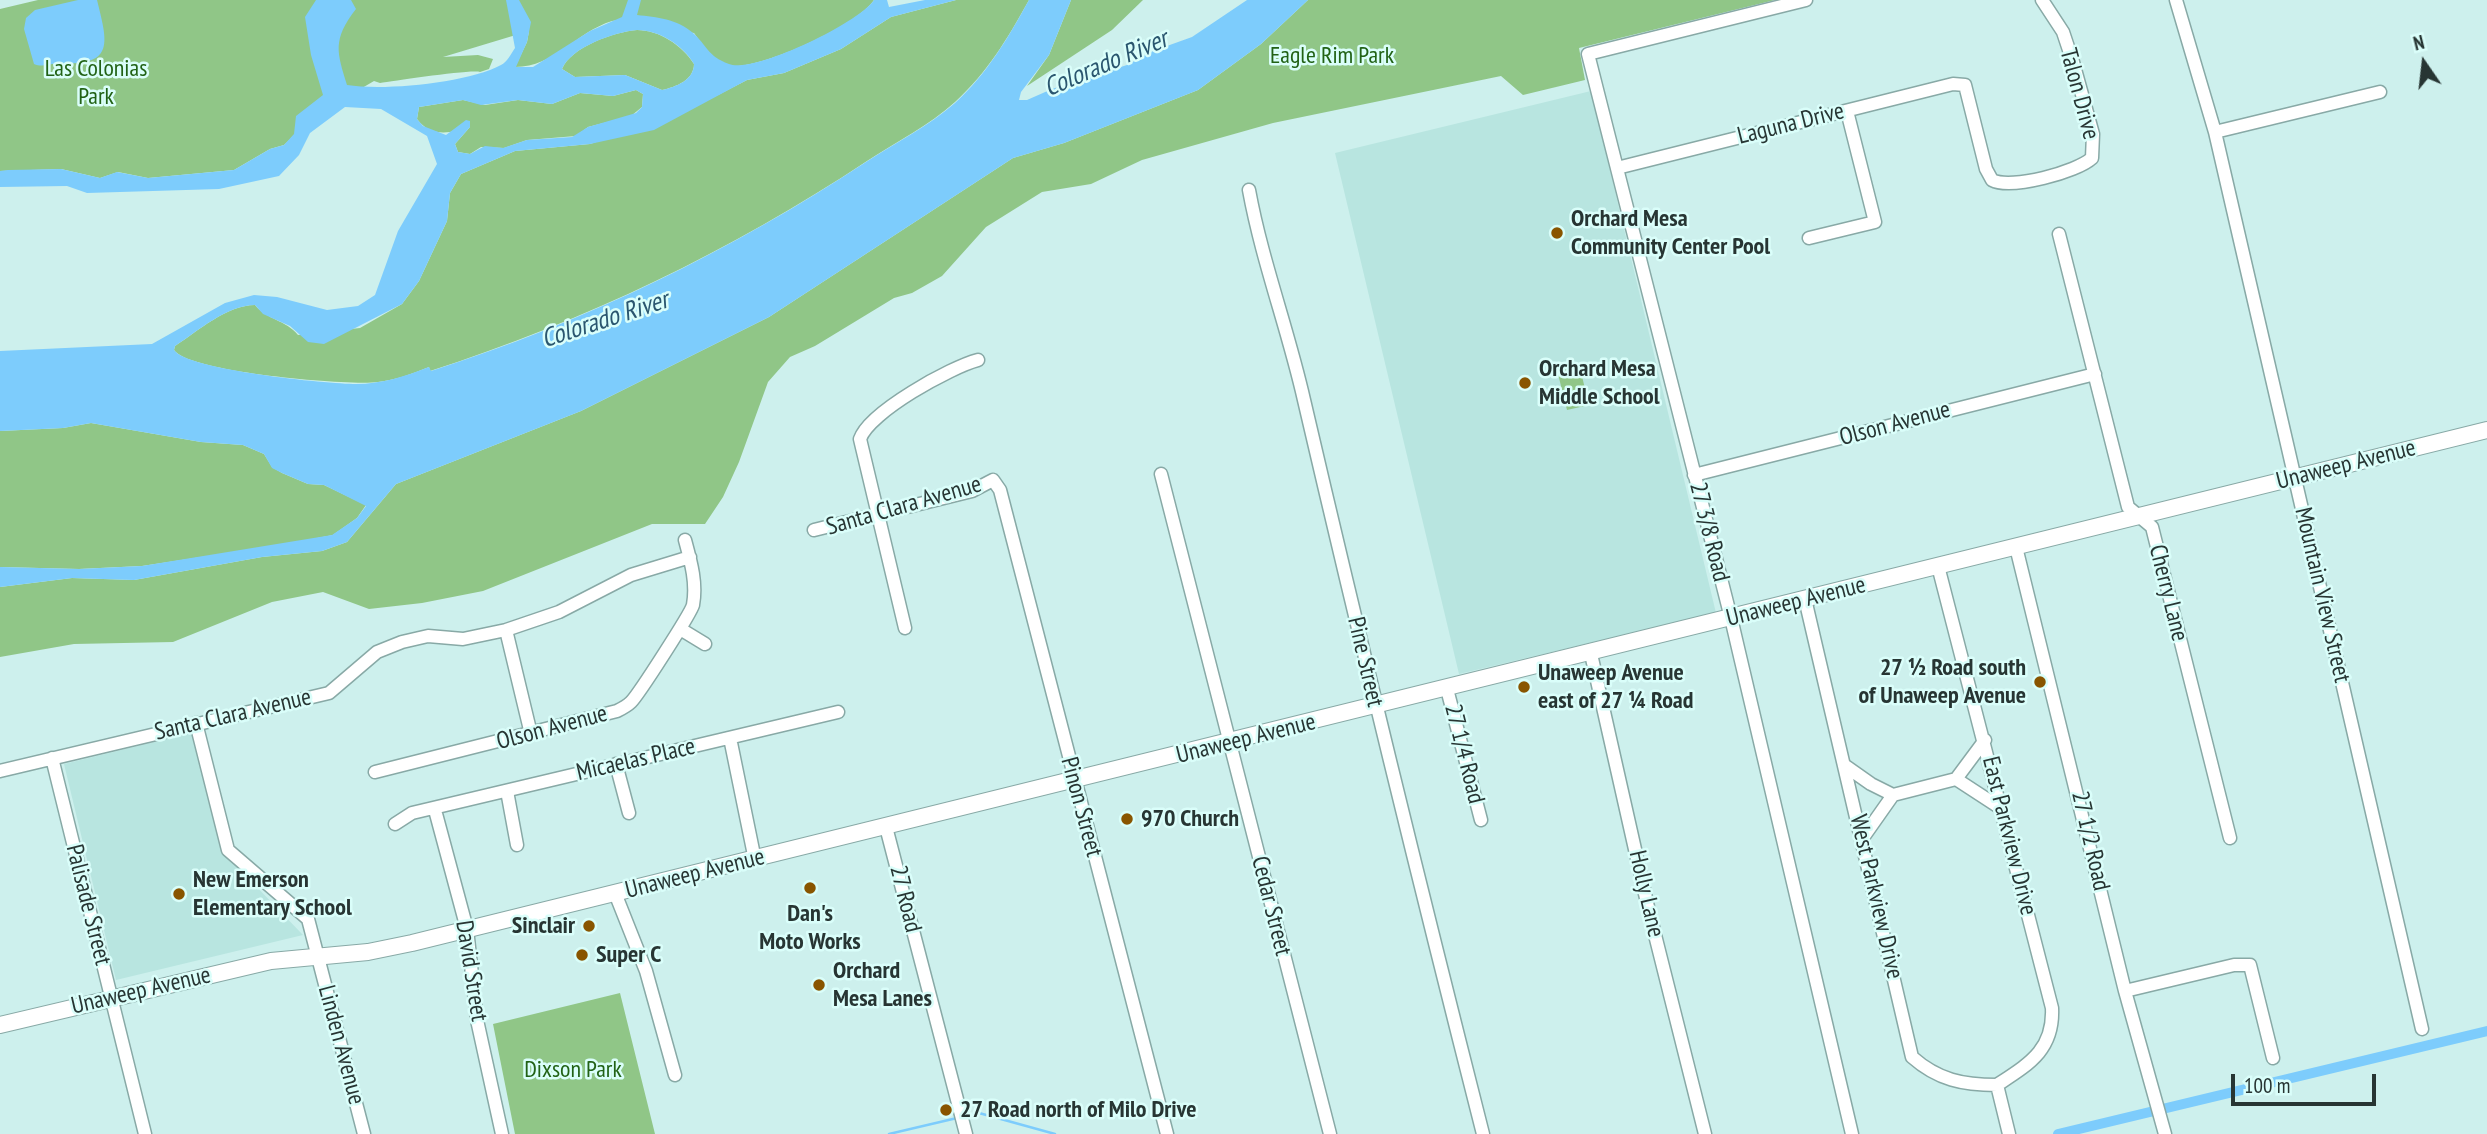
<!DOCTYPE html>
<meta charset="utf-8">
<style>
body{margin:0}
#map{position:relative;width:2487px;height:1134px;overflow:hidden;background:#cdf0ed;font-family:"PT Sans Narrow",sans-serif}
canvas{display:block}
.north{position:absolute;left:2389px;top:28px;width:70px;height:70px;-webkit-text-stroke:5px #dafefa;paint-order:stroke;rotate:346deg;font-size:19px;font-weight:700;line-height:28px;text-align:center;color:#273533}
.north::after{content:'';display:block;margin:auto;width:24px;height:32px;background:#273533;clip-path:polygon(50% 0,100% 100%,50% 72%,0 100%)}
.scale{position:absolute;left:2231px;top:1074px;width:145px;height:32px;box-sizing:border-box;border:4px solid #273533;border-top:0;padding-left:9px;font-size:21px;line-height:24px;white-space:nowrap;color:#273533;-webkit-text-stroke:5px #dafefa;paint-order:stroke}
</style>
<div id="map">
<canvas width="2487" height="1134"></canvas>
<div class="north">N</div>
<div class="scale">100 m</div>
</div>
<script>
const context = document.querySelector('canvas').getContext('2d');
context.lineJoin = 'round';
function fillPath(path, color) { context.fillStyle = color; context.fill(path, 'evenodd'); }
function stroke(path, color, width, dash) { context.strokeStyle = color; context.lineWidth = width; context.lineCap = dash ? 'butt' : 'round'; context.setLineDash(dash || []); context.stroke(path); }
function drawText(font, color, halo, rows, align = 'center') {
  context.font = font + ' "PT Sans Narrow",sans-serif'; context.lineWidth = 5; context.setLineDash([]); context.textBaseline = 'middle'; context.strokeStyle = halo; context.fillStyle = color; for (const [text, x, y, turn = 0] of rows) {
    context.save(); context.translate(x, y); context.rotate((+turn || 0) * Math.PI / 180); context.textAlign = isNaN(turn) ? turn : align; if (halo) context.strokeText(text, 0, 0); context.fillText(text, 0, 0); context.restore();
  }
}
fillPath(new Path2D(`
 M1591,91l125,522 -257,61 -124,-521z
 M195,732l29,121 79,82 -187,45 -52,-216z`), '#b8e5e0');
fillPath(new Path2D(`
 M38,0h836c-16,25 -109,67 -140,66 -18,-1 -31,-20 -40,-33 -19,-3 -65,-16 -82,-12 -36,11 -57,46 -97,46l12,-25 2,-11 -86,26 35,-2 15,4 -4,10 -9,3c-8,-3 -86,9 -100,11l-6,-2 -58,34 -32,30 -14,4 -36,21 -86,8 -30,-6 -18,6 -39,-9 -61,2v-162z
 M956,0h73c-21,38 -42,73 -74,102 -25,23 -59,40 -88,59 -136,90 -282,160 -437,210l-1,-4c-17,7 -34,13 -51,15 -30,4 -190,-10 -204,-32l1,-4c23,-15 52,-41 80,-41 12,15 31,15 43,30l62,-7 42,-24 17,-23 28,-60 3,-28 11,-19 54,-23 75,-7 93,-31 64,-33 37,-7 57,-24 50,-32z
 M1071,0h72l-31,30 -85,56 22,-31z
 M1308,0h467l-196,48 6,32 -62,15 -22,-19 -228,47 -131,37 -51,24 -49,8 -56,35 -44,49 -30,17 -18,5 -79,48 -25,11 -22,25 -29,80 -16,35 -18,27h-53l-169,67 -61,12 -53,6 -46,-17 -51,10 -99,40 -99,2 -74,13v-70l72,-9 62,2 128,-23 60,-6 25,-9 49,-58 185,-73 188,-94 244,-159 51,-15 134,-53 63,-46z
 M637,30c22,0 45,15 57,34 0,16 -18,23 -32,26l-37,-15 -50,2 -13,-8c9,-22 52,-37 75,-39z
 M636,90l7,4 -1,13 -11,9 -43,11 -12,9 -49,4 -23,8 -23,-1 -11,7 -12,-2 -3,-8 15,-17c-19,6 -39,11 -53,-8l2,-12 44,-7 22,5 33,-5 34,4 28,-11 33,3z
 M1579,364l10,41 -22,5 -10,-40z
 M91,423l110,19 42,3 21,9 8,13 10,6 26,11 16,1 42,20 -9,13 -24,17 -52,10 -139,21 -63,3 -79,-2v-136l63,-3z
 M620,993l35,141h-140l-22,-110z`), '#90c687');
fillPath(new Path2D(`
 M78,0h19c10,41 19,66 -36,63 -10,0 -18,5 -27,1l-10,-35 2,-11 9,-8z
 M316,0h35l5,9c-24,31 -19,43 -9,76 37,6 121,-2 154,-20 6,-3 10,-11 14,-17l-9,-48h13l12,22 -4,20 -11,25h17l57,-36 32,-14 6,-17h13l-4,15c20,2 40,4 56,18 14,12 14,23 36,31 25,10 131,-42 145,-64h13l2,7 36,-7h31l-65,17 -50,32 -57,24 -37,7 -93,50 -64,14 -75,7 -54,23 -11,19 -3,28 -28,60 -17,23 -78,40 -16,-2 -18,-16 -27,-12 -8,-9c-28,0 -57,26 -80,41l-1,4c13,20 154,34 182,34 26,0 50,-8 73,-17l2,4c154,-49 300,-120 435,-209 29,-19 63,-36 89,-59 32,-29 53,-65 74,-103h42l-22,55 -28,37 -2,8h8l25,-11 75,-24 26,-14 39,-14 55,-37h61l-47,44 -63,46 -134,53 -51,15 -244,159 -188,94 -185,73 -49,58 -25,9 -60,6 -128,23 -62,-2 -72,9v-20l79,2 63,-3 190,-31 25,-17 9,-12 -42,-21 -16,-1 -26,-11 -10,-5 -8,-14 -21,-9 -42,-3 -110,-19 -28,5 -63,3v-80l152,-7 73,-41 29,-8 23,2 50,13 31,-4 17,-11 23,-64 39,-67 -10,-28 -46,-27 -36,-2 -35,26 -11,22 -20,21 -60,13 -132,4 -20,-7 -67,1v-16l8,-1 53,-1 39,9 17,-6 31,6 86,-8 36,-21 14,-4 10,-11 2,-18 27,-21 -12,-40 -6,-38zM637,30c22,0 46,15 57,34 0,16 -18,23 -32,26l-37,-15 -50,2 -13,-8c9,-22 53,-37 75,-39zM636,90l7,4 -1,13 -6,6 -48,14 -16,10 -45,3 -24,8 -18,-2 -15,8 -12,-2 -3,-8 15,-17v-6l-4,-1 -20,15 -23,-9 -6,-7 2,-12 44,-7 18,5 37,-5 34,4 28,-11 33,3z`), '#7dccfc');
stroke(new Path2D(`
 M967,1116l12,-3 76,21
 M889,1134l68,-16`), '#7dccfc', 2.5);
stroke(new Path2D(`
 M2058,1134l429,-103`), '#7dccfc', 10);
const minor = new Path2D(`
 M1806,0l-218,54 143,564 121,516
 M2176,0l39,132 207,897
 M2215,132l165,-40
 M1617,168l336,-84 12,1 21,84 6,11c19,10 85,-8 100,-22l1,-24 -20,-72 -10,-30 -21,-32
 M1249,190c13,71 39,139 55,210 57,245 117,490 179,734
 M2059,234l69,273 24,20 78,311
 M1809,238l66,-16 -28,-111
 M1161,474l169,660
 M1694,475l401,-101
 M814,530l158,-39 21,-11 7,10 167,644
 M2016,547l109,444 40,143
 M1938,566l114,442c2,42 -23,56 -55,77
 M1805,599l107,458c26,23 51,28 85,28
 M905,628l-45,-189c9,-27 91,-72 118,-79
 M506,630l25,104
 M682,630l23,14
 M1591,654l57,253 57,227
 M1447,689l34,131
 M196,723l32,127 80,69 56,215
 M730,738l25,122
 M52,758l93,376
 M616,764l13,49
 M1844,765l27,19 22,11 63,-16 29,-39
 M0,771l329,-78 48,-41 25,-10 26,-6 35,3 43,-9 53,-18 72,-37 59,-18
 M375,772l242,-61c4,-2 10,-5 14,-9 8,-8 60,-89 62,-97 4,-22 -2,-43 -8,-65
 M1956,779l46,30
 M507,791l10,54
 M435,810l32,119 10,91 25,114
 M395,824l17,-11 426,-101
 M886,827l80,307
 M1862,839l31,-44
 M615,893l31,78 29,104
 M2125,991l109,-26h16l23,93
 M1997,1085l12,49`);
const major = new Path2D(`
 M0,1025l271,-64 97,-9 44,-9 2075,-513`);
stroke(minor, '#88a9a6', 15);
stroke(major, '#88a9a6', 18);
stroke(minor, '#fff', 12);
stroke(major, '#fff', 16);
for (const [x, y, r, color] of [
 [1557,233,7,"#895500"],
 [1525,383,7,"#895500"],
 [2040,682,7,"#895500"],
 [1524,687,7,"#895500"],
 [1127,819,7,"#895500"],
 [810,888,7,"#895500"],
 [179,894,7,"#895500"],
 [589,926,7,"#895500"],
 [582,955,7,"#895500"],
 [819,985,7,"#895500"],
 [946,1110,7,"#895500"]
]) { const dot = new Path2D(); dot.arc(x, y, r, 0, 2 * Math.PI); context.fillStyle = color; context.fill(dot); stroke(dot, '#dafefa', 2.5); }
drawText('24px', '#216215', '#dafefa', [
 ["Eagle Rim Park",1332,56],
 ["Las Colonias",96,69],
 ["Park",96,97],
 ["Dixson Park",573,1070]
]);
drawText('24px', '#273533', '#dafefa', [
 ["Talon Drive",2079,94,75],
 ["Laguna Drive",1791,124,-14],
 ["Olson Avenue",1895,424,-15],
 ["Unaweep Avenue",2346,465,-14],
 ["Santa Clara Avenue",904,506,-16],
 ["27 3/8 Road",1709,532,76],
 ["Cherry Lane",2168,593,76],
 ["Mountain View Street",2322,595,77],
 ["Unaweep Avenue",1796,602,-14],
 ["Pine Street",1365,662,77],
 ["Santa Clara Avenue",233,715,-13],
 ["Olson Avenue",552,728,-15],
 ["Unaweep Avenue",1246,739,-14],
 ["27 1/4 Road",1464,754,76],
 ["Micaelas Place",636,760,-13],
 ["Pinon Street",1081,807,75],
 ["East Parkview Drive",2009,836,76],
 ["27 1/2 Road",2090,841,77],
 ["Unaweep Avenue",695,874,-14],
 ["Holly Lane",1646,894,77],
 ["West Parkview Drive",1876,897,77],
 ["27 Road",905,899,76],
 ["Palisade Street",88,905,76],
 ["Cedar Street",1271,906,76],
 ["David Street",471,971,81],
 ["Unaweep Avenue",141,991,-13],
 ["Linden Avenue",341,1045,75]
]);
drawText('bold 24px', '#273533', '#dafefa', [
 ["Orchard Mesa",1571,219],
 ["Community Center Pool",1571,247],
 ["Orchard Mesa",1539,369],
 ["Middle School",1539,397],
 ["27 ½ Road south",2026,668,"right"],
 ["of Unaweep Avenue",2026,696,"right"],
 ["Unaweep Avenue",1538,673],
 ["east of 27 ¼ Road",1538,701],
 ["970 Church",1141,819],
 ["New Emerson",193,880],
 ["Elementary School",193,908],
 ["Dan's",810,914,"center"],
 ["Moto Works",810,942,"center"],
 ["Sinclair",575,926,"right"],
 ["Super C",596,955],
 ["Orchard",833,971],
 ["Mesa Lanes",833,999],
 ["27 Road north of Milo Drive",960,1110]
], 'left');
drawText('italic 26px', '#2a566f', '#dafefa', [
 ["Colorado River",1106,64,-23],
 ["Colorado River",605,320,-18]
]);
</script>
